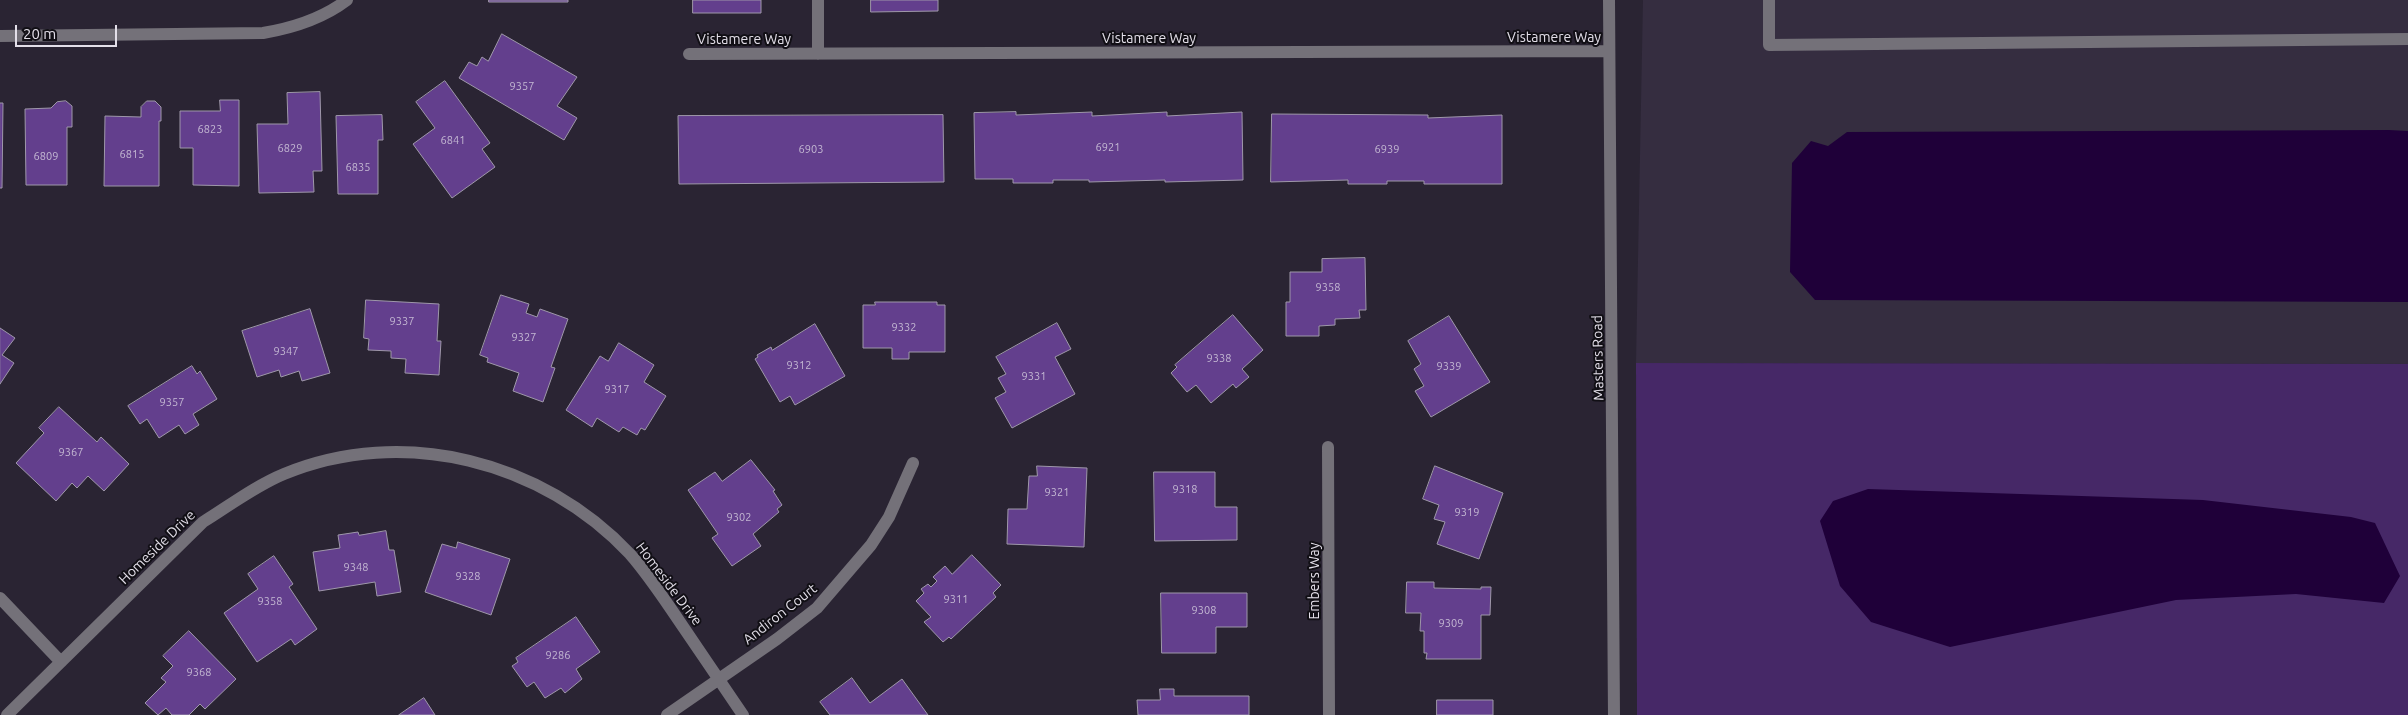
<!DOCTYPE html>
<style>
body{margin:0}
#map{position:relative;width:2408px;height:715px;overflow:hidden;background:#2a2433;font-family:Ubuntu,sans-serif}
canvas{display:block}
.scale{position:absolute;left:15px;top:25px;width:102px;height:22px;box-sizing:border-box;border:2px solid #e3dfe9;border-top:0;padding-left:6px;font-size:15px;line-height:18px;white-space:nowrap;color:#e3dfe9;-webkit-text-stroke:4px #110f15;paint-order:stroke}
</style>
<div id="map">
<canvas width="2408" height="715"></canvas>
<div class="scale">20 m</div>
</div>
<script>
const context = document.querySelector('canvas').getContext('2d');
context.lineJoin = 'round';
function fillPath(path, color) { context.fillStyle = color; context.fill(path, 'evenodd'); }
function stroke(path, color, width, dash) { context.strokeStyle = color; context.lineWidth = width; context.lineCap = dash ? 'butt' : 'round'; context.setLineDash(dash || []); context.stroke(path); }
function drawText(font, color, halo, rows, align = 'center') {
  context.font = font + ' Ubuntu,sans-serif'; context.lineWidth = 4; context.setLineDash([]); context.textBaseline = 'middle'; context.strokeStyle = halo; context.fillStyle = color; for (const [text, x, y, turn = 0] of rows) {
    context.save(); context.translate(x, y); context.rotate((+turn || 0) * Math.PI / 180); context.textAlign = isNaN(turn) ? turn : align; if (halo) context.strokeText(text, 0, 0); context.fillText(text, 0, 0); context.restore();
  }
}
fillPath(new Path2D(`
 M1643,0h765v364l-772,-1z`), '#352d40');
fillPath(new Path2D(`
 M1636,363l772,1v351h-771z`), '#462867');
fillPath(new Path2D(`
 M2389,130l19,1v171l-593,-2 -25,-28 2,-109 19,-22 17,5 19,-14z
 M1868,489l335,11 148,17 24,6 25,53 -16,27 -88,-9 -120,6 -226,47 -79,-25 -31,-36 -20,-65 13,-20z`), '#1f0039');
const building = new Path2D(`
 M489,0h79v2h-79z
 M693,0h68v13h-68z
 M871,0h67v11l-67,1z
 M502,34l75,43 -20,29 20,12 -13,22 -105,-62 10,-16 8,4 5,-9 6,4z
 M445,81l45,62 -8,6 13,18 -43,31 -39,-54 22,-16 -19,-26z
 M320,92l2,79h-9l1,21 -55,1 -2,-69h31l-1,-31z
 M220,100h19v86l-46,-1v-37h-13v-37h40z
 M66,101l6,5v21h-5v58h-41l-1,-76 26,-1 6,-6z
 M147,101h8l6,6v14h-2v65h-55l1,-70 36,1v-10z
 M0,103h3l-1,85h-2z
 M1016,112v3l76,-3v4l75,-4v4l75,-4 1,68 -78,2v-2l-76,2v-2h-36v3h-40v-4h-38l-1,-66z
 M1272,114l156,1v3l74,-3v69h-78v-3h-37v3h-39v-4l-77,2z
 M382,115l1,25h-5v54h-40l-2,-78z
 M943,115l1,67 -265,2 -1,-68z
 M1365,258l1,52h-7l1,8 -25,1v6l-16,1v10h-33v-34h4v-30h32v-13z
 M501,295l28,9 -3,9 11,4 3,-8 28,10 -17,48 4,1 -12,34 -30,-11 6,-18 -32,-11 1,-4 -8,-3z
 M366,300l73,4 -2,37h4l-2,34 -34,-2 1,-14 -15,-1v-7l-23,-1 1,-11 -5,-1z
 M875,302h62v3h8v47h-36v7h-17v-11h-29v-43h12z
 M310,309l20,64 -28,8 -3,-10 -18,6 -2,-7 -22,7 -15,-46z
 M1233,315l30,35 -21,19 7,8 -13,11 -3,-4 -22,19 -15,-18 -9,7 -16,-19 6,-6 -2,-2z
 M1449,316l41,66 -59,35 -16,-26 9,-5 -10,-17 7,-5 -13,-23z
 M1057,323l14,26 -16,8 20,37 -63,34 -17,-30 11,-6 -8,-14 8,-4 -10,-17z
 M815,324l30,52 -50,29 -5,-9 -10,6 -25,-43 3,-2 -1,-2 14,-8 1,3z
 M0,328l15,10 -13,17 12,8 -14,21z
 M619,343l35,22 -10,17 22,14 -21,34 -4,-2 -4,7 -14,-8 -4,5 -22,-14 -5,9 -26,-17 34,-54 8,5z
 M192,366l5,8 3,-3 17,28 -24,15 6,11 -14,9 -6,-9 -20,13 -12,-19 -7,5 -12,-18z
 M59,407l38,35 4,-5 28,27 -25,27 -16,-15 -11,12 -5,-5 -16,18 -40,-38 28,-30 -5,-5z
 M751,460l24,30 -2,1 9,14 -5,4 2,3 -26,22 8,12 -29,20 -20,-28 6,-4 -30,-44 27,-18 7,9z
 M1037,466l50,2 -3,79 -77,-3 1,-35h19l2,-33h8z
 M1435,466l68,27 -24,66 -42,-15 8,-22 -11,-3 5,-14 -16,-6z
 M1154,472h61v35h22v33l-82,1z
 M386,531l3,19h5l7,42 -24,4 -2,-14 -56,9 -6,-39 27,-4 -2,-13 20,-3 1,3z
 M458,542l52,17 -19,56 -66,-23 17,-48 14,4z
 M972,555l29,30 -8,8 3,4 -45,42 -2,-2 -6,5 -19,-20 7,-5 -15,-16 8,-8 -3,-4 7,-5 3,3 6,-6 -4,-4 12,-11 7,8z
 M274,556l19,28 -4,3 28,42 -22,16 -4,-6 -34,23 -33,-49 34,-24 -10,-15z
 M1407,582h27v6l47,1v-2h10l-1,28h-9v44h-55l1,-6h-3v-22h-4l1,-18h-15z
 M1161,593h86v34h-31v26h-54z
 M576,617l24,35 -24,17 6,10 -17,14 -4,-5 -16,10 -11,-16 -7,5 -15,-21 6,-4 -2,-4z
 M189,631l47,48 -31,30 -5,-5 -11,11h-17l-6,-7 -8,7 -13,-12 21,-21 -5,-4 12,-12 -10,-10z
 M852,678l18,25 32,-24 26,36h-98l-10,-13z
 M1160,689h14v7h75v19h-111l-1,-15h23z
 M424,698l11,17h-36z
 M1437,700h56v15h-56z`);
fillPath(building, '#633f8d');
stroke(building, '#9f98aa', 1);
stroke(new Path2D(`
 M1609,0l5,715
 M1769,0v45l639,-6
 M0,36l263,-3c30,-5 59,-14 84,-33
 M689,54l920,-3
 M818,54v-54
 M1328,447l1,268
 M0,598l61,64
 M7,715l196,-193c26,-16 52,-36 81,-48 119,-49 259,-13 346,80 15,17 28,36 41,55 24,35 48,71 72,106
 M667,715l110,-76 40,-31 54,-63 18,-28 24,-54`), '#747179', 12);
drawText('11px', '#c3b7d2', null, [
 ["9357",522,86],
 ["6823",210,129],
 ["6841",453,140],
 ["6921",1108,147],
 ["6829",290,148],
 ["6903",811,149],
 ["6939",1387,149],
 ["6815",132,154],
 ["6809",46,156],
 ["6835",358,167],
 ["9358",1328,287],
 ["9337",402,321],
 ["9332",904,327],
 ["9327",524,337],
 ["9347",286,351],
 ["9338",1219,358],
 ["9312",799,365],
 ["9339",1449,366],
 ["9331",1034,376],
 ["9317",617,389],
 ["9357",172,402],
 ["9367",71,452],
 ["9318",1185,489],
 ["9321",1057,492],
 ["9319",1467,512],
 ["9302",739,517],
 ["9348",356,567],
 ["9328",468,576],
 ["9311",956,599],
 ["9358",270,601],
 ["9308",1204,610],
 ["9309",1451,623],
 ["9286",558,655],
 ["9368",199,672]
]);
drawText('14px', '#e3dfe9', '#110f15', [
 ["Vistamere Way",1554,37],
 ["Vistamere Way",1149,38],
 ["Vistamere Way",744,39],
 ["Masters Road",1598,358,-91],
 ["Homeside Drive",157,547,-44],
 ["Embers Way",1314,581,-90],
 ["Homeside Drive",669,584,53],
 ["Andiron Court",780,614,-38]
]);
</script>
